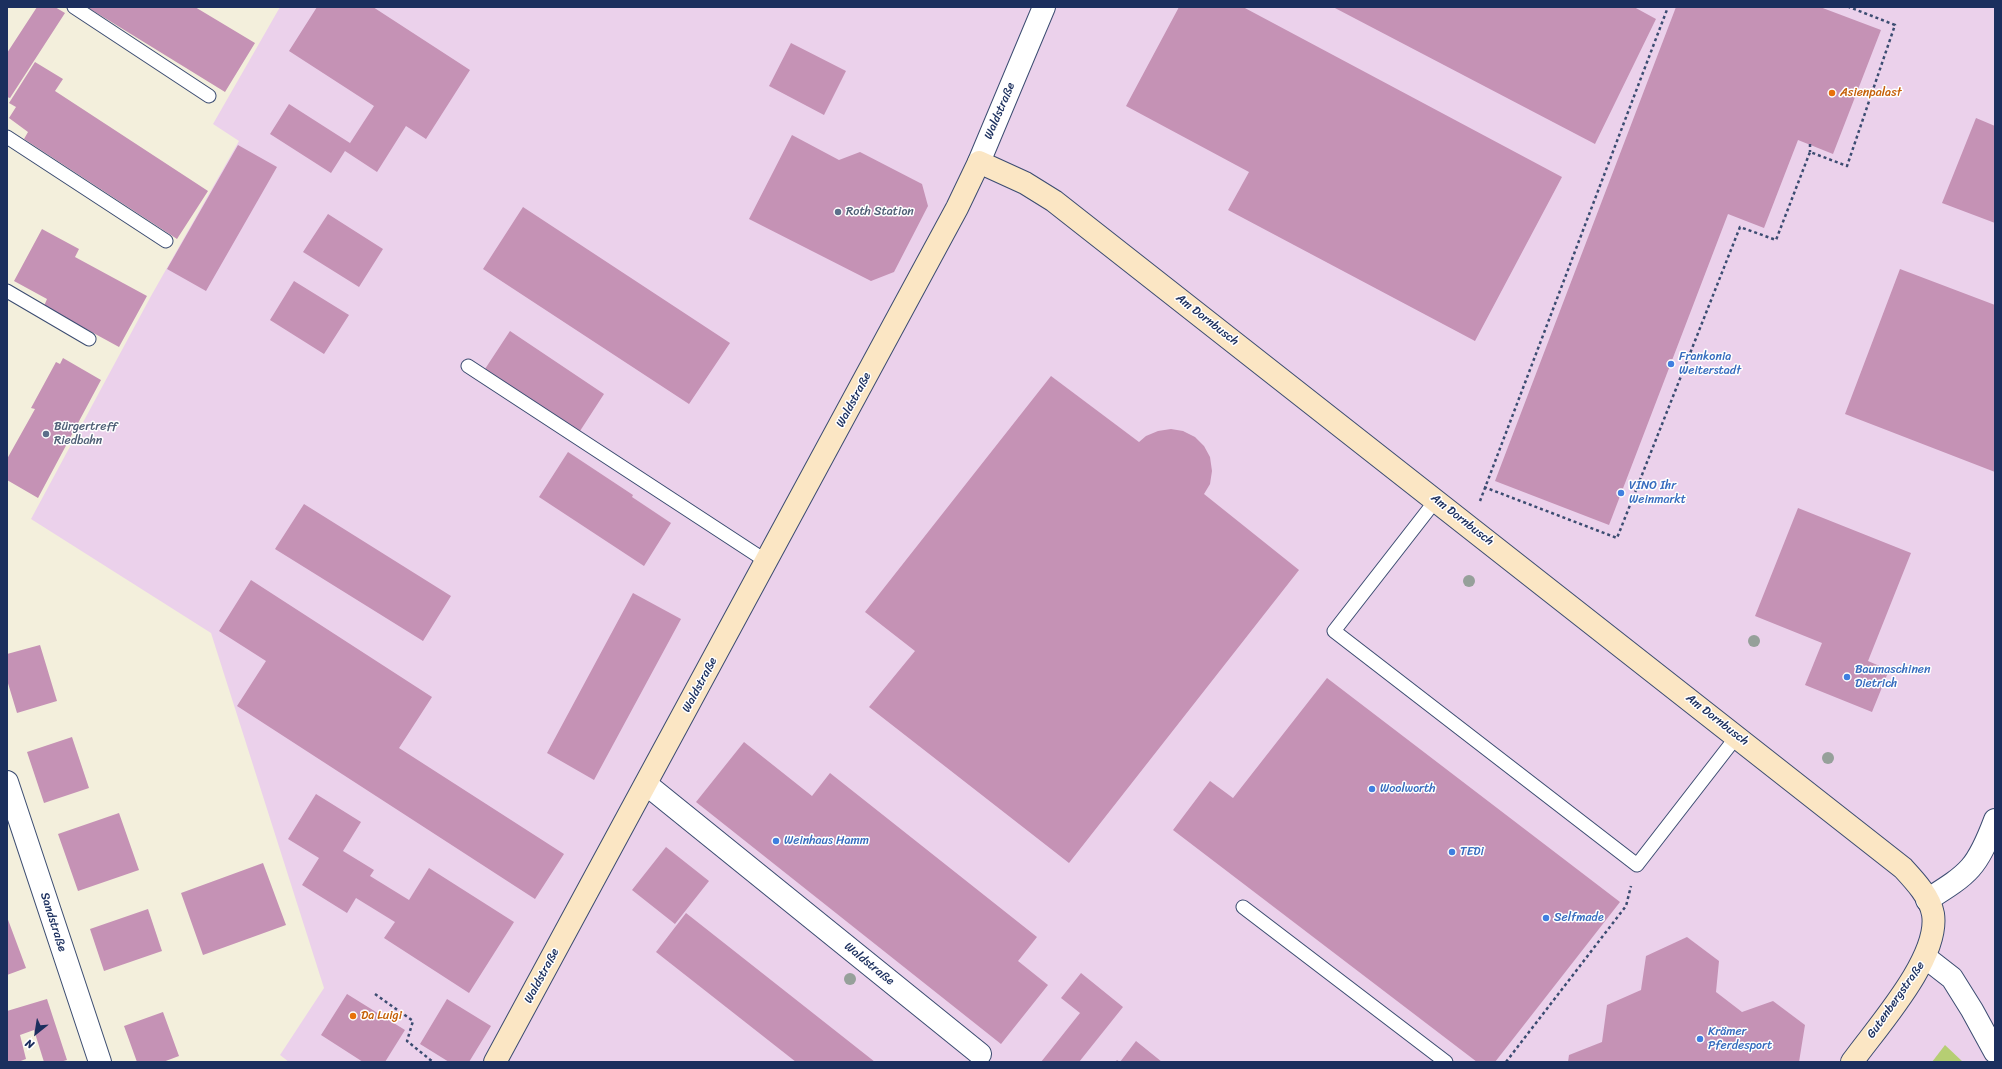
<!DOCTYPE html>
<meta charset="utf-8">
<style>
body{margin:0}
#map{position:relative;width:2002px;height:1069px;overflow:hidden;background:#f3efdc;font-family:Sriracha,sans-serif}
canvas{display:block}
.frame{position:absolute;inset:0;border:8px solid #1b2f5e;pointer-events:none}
.north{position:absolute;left:16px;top:1013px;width:40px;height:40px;-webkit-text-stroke:3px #fff;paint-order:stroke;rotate:210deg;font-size:11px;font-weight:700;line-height:16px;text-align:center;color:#1b2f5e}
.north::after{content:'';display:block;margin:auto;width:14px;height:18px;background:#1b2f5e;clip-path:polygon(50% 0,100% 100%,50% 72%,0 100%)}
</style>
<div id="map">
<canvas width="2002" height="1069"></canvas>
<div class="frame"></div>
<div class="north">N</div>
</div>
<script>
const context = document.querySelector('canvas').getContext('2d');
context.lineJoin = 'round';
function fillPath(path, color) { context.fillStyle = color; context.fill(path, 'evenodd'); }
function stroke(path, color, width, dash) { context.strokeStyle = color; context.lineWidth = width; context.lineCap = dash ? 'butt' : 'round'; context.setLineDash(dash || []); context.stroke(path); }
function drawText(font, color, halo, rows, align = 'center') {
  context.font = font + ' Sriracha,sans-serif'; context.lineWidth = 3; context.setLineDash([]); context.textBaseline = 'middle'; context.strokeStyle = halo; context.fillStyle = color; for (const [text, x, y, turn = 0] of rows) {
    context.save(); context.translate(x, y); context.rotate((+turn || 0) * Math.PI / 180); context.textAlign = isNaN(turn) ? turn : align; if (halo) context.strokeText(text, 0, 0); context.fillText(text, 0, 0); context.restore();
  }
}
fillPath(new Path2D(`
 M280,7h1715v1055h-1706l-9,-7 44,-67 -113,-355 -180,-114 120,-223 88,-155 -26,-17z`), '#ebd1eb');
fillPath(new Path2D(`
 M1945,1045l18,17h-31z`), '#b6ce73');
fillPath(new Path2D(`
 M37,7h18l10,6 -55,85 -3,-1v-44z
 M87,7h108l60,36 -30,49z
 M317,7h56l97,63 -44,69 -20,-13 -29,46 -32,-21 -14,22 -61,-39 19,-30 61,39 24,-37 -85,-55z
 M1179,7h64l319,170 -87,164 -247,-131 21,-38 -123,-66z
 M1333,7h301l22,12 -61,125z
 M1676,7h144l61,23 -48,124 -35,-14 -34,88 -36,-14 -119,311 -114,-44z
 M791,43l55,28 -22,44 -55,-29z
 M35,62l28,17 -8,12 153,100 -31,48 -153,-100 4,-7 -19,-14 7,-11 -7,-4z
 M1976,118l19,8v97l-53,-20z
 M792,135l47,25 21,-8 62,32 6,22 -34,66 -23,9 -122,-62z
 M238,145l39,22 -71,124 -39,-22z
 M523,207l207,136 -41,61 -206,-135z
 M328,214l55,35 -24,38 -56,-35z
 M42,229l37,20 -4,8 72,39 -28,51 -75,-41 3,-7 -33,-18z
 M1900,269l95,36v167l-150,-58z
 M294,281l55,34 -25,39 -54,-34z
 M510,331l94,63 -24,37 -95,-62z
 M63,358l38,22 -63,118 -31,-18v-21l28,-50 -4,-1 25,-46 4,2z
 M1051,376l88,66 7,-6 12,-5 13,-2 12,2 12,6 9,9 6,11 2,14 -2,13 -6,10 95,76 -230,293 -200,-156 46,-56 -50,-39z
 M568,452l65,43 -1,2 39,26 -27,43 -105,-69z
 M304,504l147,92 -28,45 -148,-92z
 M1798,508l113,45 -43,108 21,9 -17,42 -67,-27 17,-42 -67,-27z
 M251,580l181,117 -33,51 165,106 -29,45 -298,-193 29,-45 -47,-30z
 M633,593l48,26 -87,161 -47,-27z
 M40,645l17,56 -40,12 -10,-33v-26z
 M1327,678l293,224 -125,160h-18l-304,-232 37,-49 23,17z
 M72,737l17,51 -45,15 -17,-51z
 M744,742l68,54 18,-23 207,164 -19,24 30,24 -47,59 -305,-242z
 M316,794l45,28 -18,29 31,19 -4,6 39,24 20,-32 85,54 -45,71 -85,-55 11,-16 -39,-24 -9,15 -45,-28 17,-27 -31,-19z
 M119,813l20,57 -61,21 -20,-57z
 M666,847l43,34 -34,43 -43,-34z
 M263,863l23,62 -83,30 -22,-62z
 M148,909l14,42 -58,20 -14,-42z
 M686,913l189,149h-79l-140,-110z
 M7,917l19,51 -19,7z
 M1687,937l32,24 -3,31 26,20 31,-11 32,24 -6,37h-231l1,-7 33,-13 5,-37 34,-15 5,-34z
 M1081,973l42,34 -44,55h-38l39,-49 -19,-15z
 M347,994l58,36 -20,32h-22l-42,-27z
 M47,999l20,61 -7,2h-16l-10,-32 -14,5 6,24 -8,3h-11v-51z
 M447,999l44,27 -22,36h-20l-29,-18z
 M163,1012l16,44 -16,6h-26l-13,-36z
 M1136,1041l26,21h-47l2,-2 3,2z`), '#c592b5');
const lane = new Path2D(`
 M74,7l135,89
 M7,137l159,104
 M7,291l82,48
 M468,366l298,195
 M1436,500l-102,131 303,234 100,-129
 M1243,907l203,155`);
const street = new Path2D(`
 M979,162l65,-155
 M7,782l93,280
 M646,784l334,270
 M1927,900c43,-27 50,-32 68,-80
 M1925,957l27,21 20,32 23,42`);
const secondary = new Path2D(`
 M495,1062l462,-854 22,-46 46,21 29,18 849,667c12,13 27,29 30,46 7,44 -56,113 -81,148`);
stroke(lane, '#3b4c71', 15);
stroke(street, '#3b4c71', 24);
stroke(secondary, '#3b4c71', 24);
stroke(new Path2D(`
 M1810,144v8
 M1484,487l133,51 123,-311 36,13 34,-88 37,14 48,-141 -46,-18
 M1480,501l188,-494
 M375,994l38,27 -6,20 26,21
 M1506,1062l120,-156 5,-20`), '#3b4c71', 2.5, [3, 3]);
stroke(lane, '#fff', 13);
stroke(street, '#fff', 22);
stroke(secondary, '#fbe6c4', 22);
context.fillStyle = '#96a09a';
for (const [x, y] of [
 [1469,581],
 [1754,641],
 [1828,758],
 [850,979]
]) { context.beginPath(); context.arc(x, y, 6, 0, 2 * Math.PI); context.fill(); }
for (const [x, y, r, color] of [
 [1832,93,4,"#e8710a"],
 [838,212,4,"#5c6f8a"],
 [1671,364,4,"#3f7fe0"],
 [46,434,4,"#5c6f8a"],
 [1621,493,4,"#3f7fe0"],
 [1847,677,4,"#3f7fe0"],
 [1372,789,4,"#3f7fe0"],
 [776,841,4,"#3f7fe0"],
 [1452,852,4,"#3f7fe0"],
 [1546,918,4,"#3f7fe0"],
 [353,1016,4,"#e8710a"],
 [1700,1039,4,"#3f7fe0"]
]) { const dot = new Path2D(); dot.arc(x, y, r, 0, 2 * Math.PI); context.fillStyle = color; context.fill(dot); stroke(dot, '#fff', 1.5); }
drawText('12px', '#c56008', '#fff', [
 ["Asienpalast",1840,93],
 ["Da Luigi",361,1016]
], 'left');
drawText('12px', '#1b2f5e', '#fff', [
 ["Waldstraße",1000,111,-67],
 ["Am Dornbusch",1207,320,38],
 ["Waldstraße",854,400,-62],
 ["Am Dornbusch",1462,520,38],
 ["Waldstraße",700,685,-62],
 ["Am Dornbusch",1717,720,38],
 ["Sandstraße",53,922,72],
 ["Waldstraße",869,964,39],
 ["Waldstraße",542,976,-62],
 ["Gutenbergstraße",1896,1000,-55]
]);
drawText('12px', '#4e5e75', '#fff', [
 ["Roth Station",846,212],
 ["Bürgertreff",54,427],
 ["Riedbahn",54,441]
], 'left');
drawText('12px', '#366cbe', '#fff', [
 ["Frankonia",1679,357],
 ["Weiterstadt",1679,371],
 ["VINO Ihr",1629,486],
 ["Weinmarkt",1629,500],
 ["Baumaschinen",1855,670],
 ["Dietrich",1855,684],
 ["Woolworth",1380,789],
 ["Weinhaus Hamm",784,841],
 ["TEDi",1460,852],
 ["Selfmade",1554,918],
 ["Krämer",1708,1032],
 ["Pferdesport",1708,1046]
], 'left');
</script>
